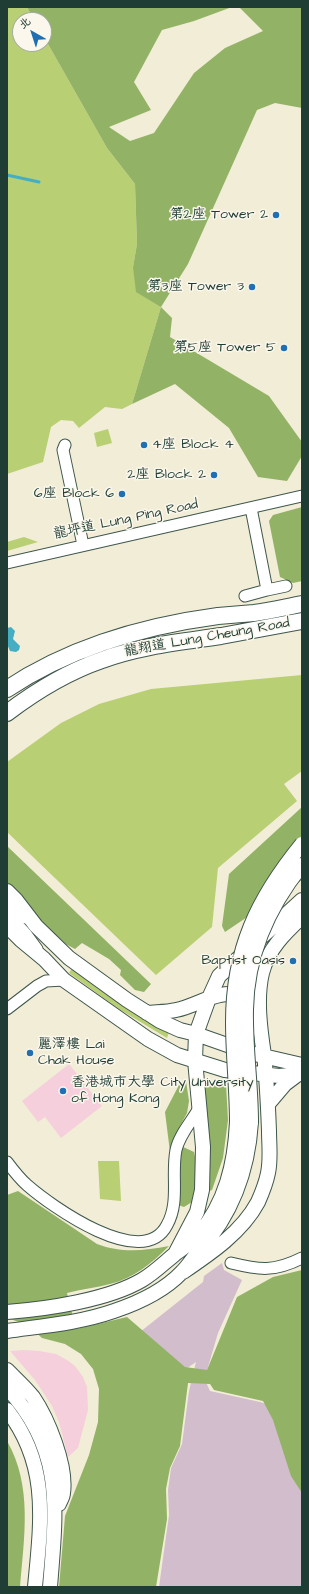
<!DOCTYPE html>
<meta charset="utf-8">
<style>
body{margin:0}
#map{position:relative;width:309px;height:1594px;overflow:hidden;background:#f2edd6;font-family:"Architects Daughter","LXGW WenKai TC",sans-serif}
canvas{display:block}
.frame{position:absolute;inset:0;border:8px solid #1f3d34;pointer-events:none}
.north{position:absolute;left:12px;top:12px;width:40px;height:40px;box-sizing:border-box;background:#fbf7ec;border:1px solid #a3ada2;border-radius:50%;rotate:321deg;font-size:11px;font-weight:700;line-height:16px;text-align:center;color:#1f3d34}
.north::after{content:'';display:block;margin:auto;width:14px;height:18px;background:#1f6fb2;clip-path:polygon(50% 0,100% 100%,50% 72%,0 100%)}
</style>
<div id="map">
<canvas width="309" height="1594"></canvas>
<div class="frame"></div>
<div class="north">北</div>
</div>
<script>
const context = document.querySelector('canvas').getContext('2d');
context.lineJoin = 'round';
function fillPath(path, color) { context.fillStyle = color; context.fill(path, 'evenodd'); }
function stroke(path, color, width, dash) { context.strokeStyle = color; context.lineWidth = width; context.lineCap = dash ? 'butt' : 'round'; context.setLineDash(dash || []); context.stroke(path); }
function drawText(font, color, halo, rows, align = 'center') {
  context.font = font + ' "Architects Daughter","LXGW WenKai TC",sans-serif'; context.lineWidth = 3; context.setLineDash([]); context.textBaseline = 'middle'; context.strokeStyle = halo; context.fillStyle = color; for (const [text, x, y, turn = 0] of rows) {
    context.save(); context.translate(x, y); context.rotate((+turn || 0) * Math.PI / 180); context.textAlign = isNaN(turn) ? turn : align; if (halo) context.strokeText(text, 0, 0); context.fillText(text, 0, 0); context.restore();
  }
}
fillPath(new Path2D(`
 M69,1064l33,42 -41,32 -16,-21 -7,5 -16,-21z
 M24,1350l15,1 17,3 11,6 8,6 8,11 4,10 1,23 -10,38 -10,9 -9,-35 -7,-16 -17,-26 -25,-29z`), '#f5cfdb');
fillPath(new Path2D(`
 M222,1263l2,7 18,10 -24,53 -10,34 -3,13 5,11 50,11 19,6 23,64v115h-143l10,-72 -1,-25 3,-22 11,-24 7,-53 7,-29 -19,13 -37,-43 63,-50 1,-6z`), '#d1bdcc');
fillPath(new Path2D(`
 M7,7h20l7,13h-14v24h24v-7l63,111 28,36 2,60 -4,23 28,40 -29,97 -10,5 -17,-2 -26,21 -6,-7 -12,-1 -10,7 -8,35 -36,12z
 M108,429l4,14 -15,4 -3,-14z
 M24,537l14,5 -31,9v-9z
 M302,675v96l-18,13 13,17 -79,67 -6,59 -56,48 -149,-143v-70l54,-39 38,-19 52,-15z
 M72,968l97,64 -2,6 -48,-29 -50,-36z
 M98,1161h21l2,40 -21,-2z`), '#b8cf74');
fillPath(new Path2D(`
 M27,7h205l-38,14 -32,9 -28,52 17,28 -42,17 21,14 24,-8 40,-60 31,-25 38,-17 -24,-24h63v101l-27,-5 -18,7 -69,154 -27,43 11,11 -2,19 99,59 33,46v14l-15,25 -29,-4 -29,-49 -54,-44 -43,20 29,-97 -25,-15 -3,-25 4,-23 -2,-60 -28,-36 -63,-111v-17h-10z
 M302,507v74l-9,2 -13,-6 -11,-56 4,-6z
 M302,807v73l-77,52 -3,-6 7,-52z
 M7,846l144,138 -7,8 -9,-2 -15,-15 1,-5 -12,-11 -27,-16 -7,6 -15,-8 -53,-55z
 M186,1081l3,20 -2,12 -12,23 -5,16 -5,-40 15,-29z
 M207,1082l19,2 2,36 -5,38 -11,32 -5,2 2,-63 -6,-44z
 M181,1146l13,6 4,19 -6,31 -8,5 -6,-2 2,-13 -1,-42z
 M18,1191l79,53c24,9 46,7 72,2 -18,18 -35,32 -59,38 -14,4 -29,5 -43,9l9,36 51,-12 58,50 22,3 30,-73 36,-20 29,-7v223l-11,-17 -18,-56 -10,-19 -49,-11 -4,-6 -22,-1 -8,63 -10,22 -4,21 1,30 -11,68h-97l6,-71 24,-61 9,-33 1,-33 -6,-20 -12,-15 -16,-10 -23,-6 -14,-13 -15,-5 -6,-1v-124z
 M7,1441c26,45 17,97 13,146h-13z`), '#92b266');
fillPath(new Path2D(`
 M11,627l4,4 -2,8 7,7 -1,4 -3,2 -6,-1 -3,-7v-16z`), '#45aec3');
stroke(new Path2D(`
 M7,175l32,7`), '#45aec3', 3);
const minor = new Path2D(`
 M65,445l-2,5 20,95
 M251,508l16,82
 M7,563l295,-67
 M245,596l22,-6 19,-4
 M7,904l19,14
 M7,913l19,21 11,15
 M7,1009l30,-23 9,-5 18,-1
 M7,1162c6,8 13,17 20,23 24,21 116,87 140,40 13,-23 4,-50 9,-75 3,-15 16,-29 23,-42
 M231,1263c29,7 43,9 71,-5`);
const major = new Path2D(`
 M7,891l9,9 20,26 33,32 58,42 33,21 20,9 16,4 54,19 52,12
 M7,926l14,14 23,19 20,21 84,59 29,16 48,15 54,6 23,-2
 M147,1013c10,-1 20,-1 29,-3 25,-5 42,-23 69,-13
 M268,1104l17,-20 12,-9
 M175,1254l22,-42 5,-22 1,-43 -8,-87 1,-26 13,-36 10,-22 83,-76
 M183,1272c28,-19 59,-40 75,-70 4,-9 8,-19 10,-29 3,-14 1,-29 1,-42 -1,-26 -2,-51 -5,-76 -4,-26 -8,-57 -2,-82 6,-24 23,-40 40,-56
 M7,1312c40,-3 101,-12 135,-32 12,-7 22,-17 33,-26 8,-6 16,-11 23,-19 28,-32 37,-72 39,-113
 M7,1331c35,-5 73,-8 107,-20 24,-8 50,-20 68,-39 6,-6 11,-14 17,-21 33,-37 49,-80 52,-129
 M7,1370c9,9 18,17 26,27 15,22 34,69 30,96 0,4 -3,8 -4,11
 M7,1388c58,62 49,122 43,199
 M7,1410c43,55 34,112 28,177`);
const highway = new Path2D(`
 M7,689c63,-42 136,-63 211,-73 12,-1 24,-2 36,-3 16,-2 32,-6 48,-9
 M7,713c29,-22 60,-41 95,-53 38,-14 79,-18 119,-24 27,-5 54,-10 81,-15`);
stroke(minor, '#3f574c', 13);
stroke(major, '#3f574c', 16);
stroke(highway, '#3f574c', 18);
stroke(minor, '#fff', 11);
stroke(major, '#fff', 14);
stroke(highway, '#fff', 16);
const majorBridge = new Path2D(`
 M237,1122c0,-33 -4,-67 -4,-100 0,-72 24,-123 69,-178
 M251,1122c0,-38 -6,-75 -5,-113 1,-54 23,-103 56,-144`);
stroke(majorBridge, '#3f574c', 16, []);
stroke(majorBridge, '#fff', 14);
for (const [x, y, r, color] of [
 [276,215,4,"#1f6fb2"],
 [252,287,4,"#1f6fb2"],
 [284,348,4,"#1f6fb2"],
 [144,445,4,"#1f6fb2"],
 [214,475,4,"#1f6fb2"],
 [122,494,4,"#1f6fb2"],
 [293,961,4,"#1f6fb2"],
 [30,1053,4,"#1f6fb2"],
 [63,1091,4,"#1f6fb2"]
]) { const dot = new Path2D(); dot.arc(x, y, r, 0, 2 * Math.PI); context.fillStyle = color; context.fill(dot); stroke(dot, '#fbf7ec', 1.5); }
drawText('14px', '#1f3d34', '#fbf7ec', [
 ["第2座 Tower 2",268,215],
 ["第3座 Tower 3",244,287],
 ["第5座 Tower 5",276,348],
 ["4座 Block 4",152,445,"left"],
 ["2座 Block 2",206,475],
 ["6座 Block 6",114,494],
 ["Baptist Oasis",285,961],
 ["麗澤樓 Lai",38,1045,"left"],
 ["Chak House",38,1061,"left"],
 ["香港城市大學 City University",71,1083,"left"],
 ["of Hong Kong",71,1099,"left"]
], 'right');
drawText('14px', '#1f3d34', '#fbf7ec', [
 ["龍坪道 Lung Ping Road",126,520,-12],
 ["龍翔道 Lung Cheung Road",207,638,-10]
]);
</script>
